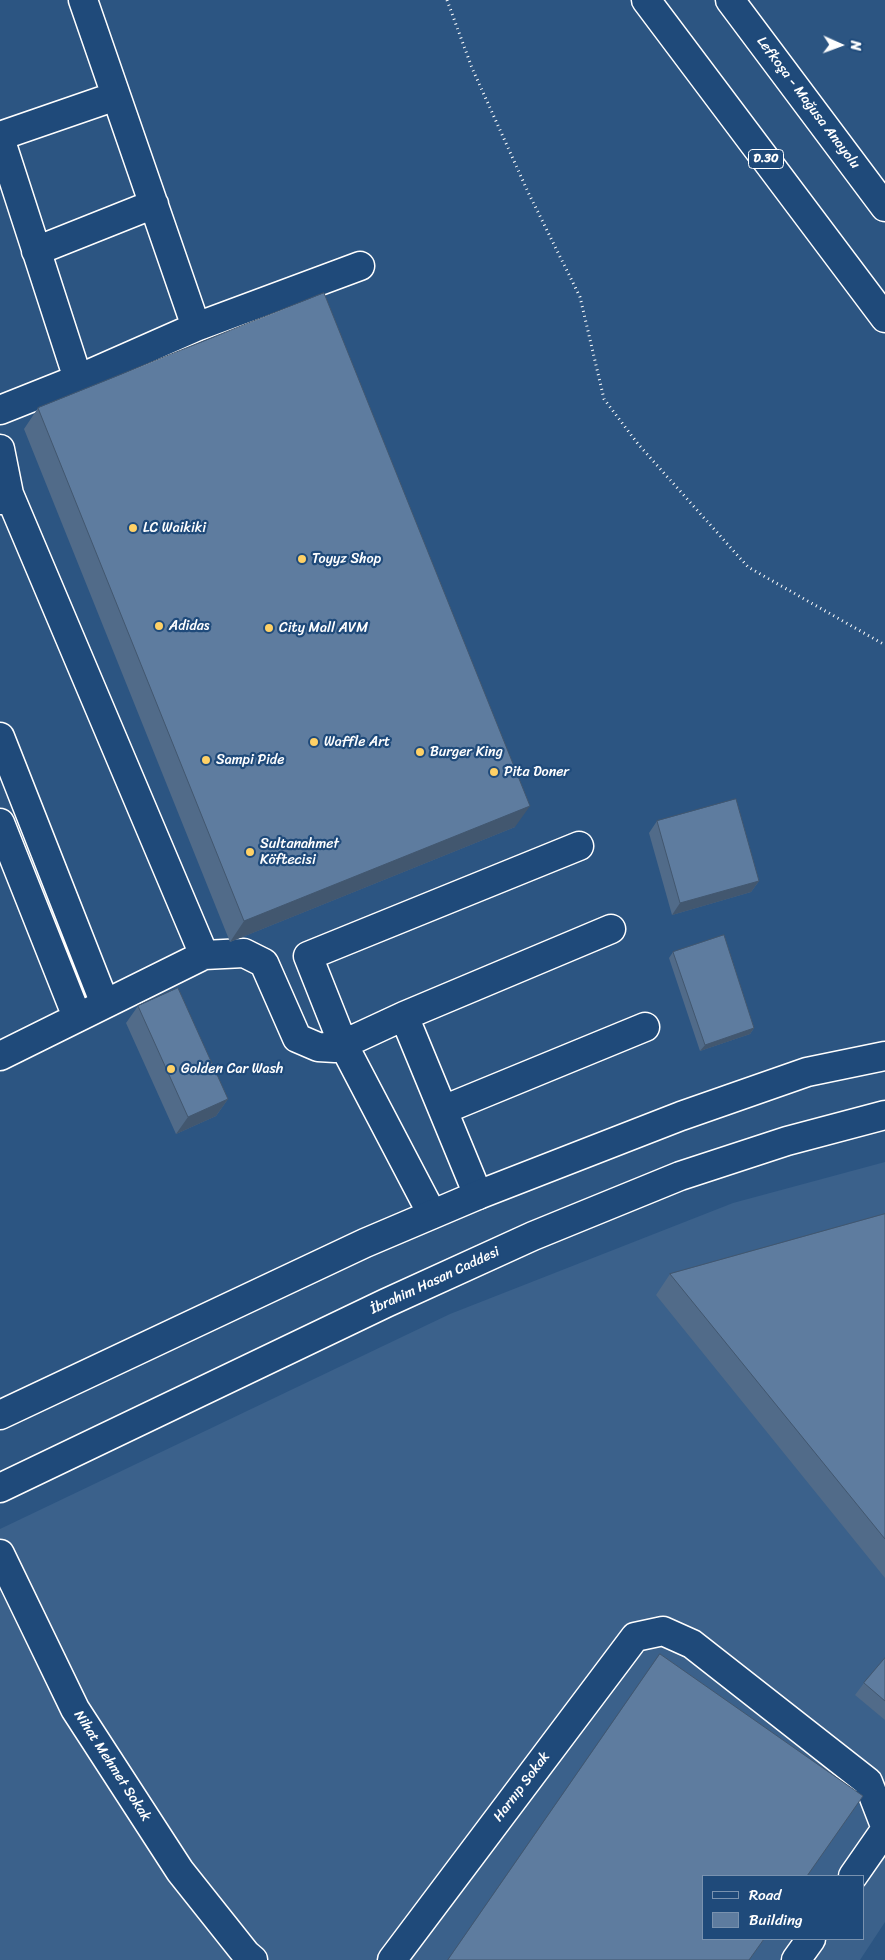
<!DOCTYPE html>
<meta charset="utf-8">
<style>
body{margin:0}
#map{position:relative;width:885px;height:1960px;overflow:hidden;background:#2c5582;font-family:Sriracha,sans-serif}
canvas{display:block}
.legend{position:absolute;left:702px;top:1875px;width:162px;height:65px;box-sizing:border-box;background:#1f4a7a;border:1px solid #7992af;margin:0;padding:6px 9px;list-style:none;font-size:15px;color:#fff}
.legend li{display:flex;align-items:center;gap:10px;height:25px}
.legend b{width:25px;border:1px solid #7992af}
.north{position:absolute;left:815px;top:20px;width:50px;height:50px;-webkit-text-stroke:4px #1f4a7a;paint-order:stroke;rotate:92deg;font-size:14px;font-weight:700;line-height:20px;text-align:center;color:#fff}
.north::after{content:'';display:block;margin:auto;width:18px;height:22px;background:#fff;clip-path:polygon(50% 0,100% 100%,50% 72%,0 100%)}
</style>
<div id="map">
<canvas width="885" height="1960"></canvas>
<ul class="legend">
<li><b style="height:6px;background:#1f4a7a"></b>Road</li>
<li><b style="height:14px;background:#5e7c9f"></b>Building</li>
</ul>
<div class="north">N</div>
</div>
<script>
const context = document.querySelector('canvas').getContext('2d');
context.lineJoin = 'round';
function fillPath(path, color) { context.fillStyle = color; context.fill(path, 'evenodd'); }
function stroke(path, color, width, dash) { context.strokeStyle = color; context.lineWidth = width; context.lineCap = dash ? 'butt' : 'round'; context.setLineDash(dash || []); context.stroke(path); }
function drawText(font, color, halo, rows, align = 'center') {
  context.font = font + ' Sriracha,sans-serif'; context.lineWidth = 4.5; context.setLineDash([]); context.textBaseline = 'middle'; context.strokeStyle = halo; context.fillStyle = color; for (const [text, x, y, turn = 0] of rows) {
    context.save(); context.translate(x, y); context.rotate((+turn || 0) * Math.PI / 180); context.textAlign = isNaN(turn) ? turn : align; if (halo) context.strokeText(text, 0, 0); context.fillText(text, 0, 0); context.restore();
  }
}
fillPath(new Path2D(`
 M885,1162v760l-25,38h-860v-431l450,-215 283,-111zM704,1876h160v63h-160z`), '#3b618b');
const minor = new Path2D(`
 M83,0l113,327
 M0,136l116,-40
 M0,138l78,241
 M36,251l118,-47
 M0,410l78,-31 118,-52 164,-61
 M0,449l9,45
 M0,500l9,-6 195,461
 M0,737l105,267
 M0,823l77,194
 M404,1016l74,179
 M0,1056l204,-101 40,-2 20,10 33,75 21,9 17,1 69,-32 207,-87
 M443,1110l202,-83
 M432,1214l-89,-170 -35,-88 271,-110
 M0,1554l75,155 105,162 66,83 7,6
 M853,1876l32,-46
 M392,1960l243,-323 28,-6 29,13 176,138 17,44
 M796,1960l15,-21`);
const major = new Path2D(`
 M0,1415l365,-172 113,-48 203,-79 126,-44 78,-16
 M0,1488l386,-185 147,-67 147,-60 107,-35 98,-26`);
const highway = new Path2D(`
 M646,0l239,318
 M730,0l155,207`);
stroke(minor, '#fff', 31);
stroke(major, '#fff', 31);
stroke(highway, '#fff', 31);
stroke(new Path2D(`
 M447,0l25,68 56,124 52,105 24,102 34,45 110,123 137,78`), '#fff', 3, [1, 4]);
stroke(minor, '#1f4a7a', 28);
stroke(major, '#1f4a7a', 28);
stroke(highway, '#1f4a7a', 28);
fillPath(new Path2D(`
 M38,408l477,419 -285,115 -206,-513z
 M657,821l102,60 -8,11 -79,23 -23,-82z
 M673,952l81,76 -4,6 -50,17 -31,-93z
 M138,1006l90,93 -12,17 -40,18 -50,-111z
 M885,1214v364l-229,-283 14,-21z
 M885,1658v62l-30,-25 9,-12z`), '#516b89');
fillPath(new Path2D(`
 M530,806l-15,21 -285,115 14,-21z
 M759,881l-8,11 -79,23 8,-12z
 M754,1028l-4,6 -50,17 5,-6z
 M228,1099l-12,17 -40,18 12,-17z`), '#42576f');
const building = new Path2D(`
 M324,293l206,513 -286,115 -206,-513z
 M736,799l23,82 -79,22 -23,-82z
 M724,935l30,93 -49,17 -32,-93z
 M178,988l50,111 -40,18 -50,-111z
 M885,1214v325l-215,-265z
 M660,1654l203,142 -56,80h-103v63h60l-15,21h-301z
 M885,1658v43l-21,-18z`);
fillPath(building, '#5e7c9f');
stroke(building, '#42576f', 1);
for (const [x, y, r, color] of [
 [133,528,5,"#ffd166"],
 [302,559,5,"#ffd166"],
 [159,626,5,"#ffd166"],
 [269,628,5,"#ffd166"],
 [314,742,5,"#ffd166"],
 [420,752,5,"#ffd166"],
 [206,760,5,"#ffd166"],
 [494,772,5,"#ffd166"],
 [250,852,5,"#ffd166"],
 [171,1069,5,"#ffd166"]
]) { const dot = new Path2D(); dot.arc(x, y, r, 0, 2 * Math.PI); context.fillStyle = color; context.fill(dot); stroke(dot, '#1f4a7a', 2); }
for (const [x, y, w] of [
 [766,159,35]
]) { const box = new Path2D(); box.roundRect(x - w / 2, y - 9.5, w, 19, 4); context.fillStyle = '#1f4a7a'; context.fill(box); stroke(box, '#fff', 1); }
drawText('bold 12px', '#fff', null, [
 ["D.30",766,159]
]);
drawText('14px', '#fff', '#1f4a7a', [
 ["Lefkoşa - Mağusa Anayolu",808,103,53],
 ["İbrahim Hasan Caddesi",435,1281,-25],
 ["Nihat Mehmet Sokak",112,1766,57],
 ["Harnıp Sokak",522,1787,-53]
]);
drawText('14px', '#fff', '#1f4a7a', [
 ["LC Waikiki",143,528],
 ["Toyyz Shop",312,559],
 ["Adidas",169,626],
 ["City Mall AVM",279,628],
 ["Waffle Art",324,742],
 ["Burger King",430,752],
 ["Sampi Pide",216,760],
 ["Pita Doner",504,772],
 ["Sultanahmet",260,844],
 ["Köftecisi",260,860],
 ["Golden Car Wash",181,1069]
], 'left');
</script>
